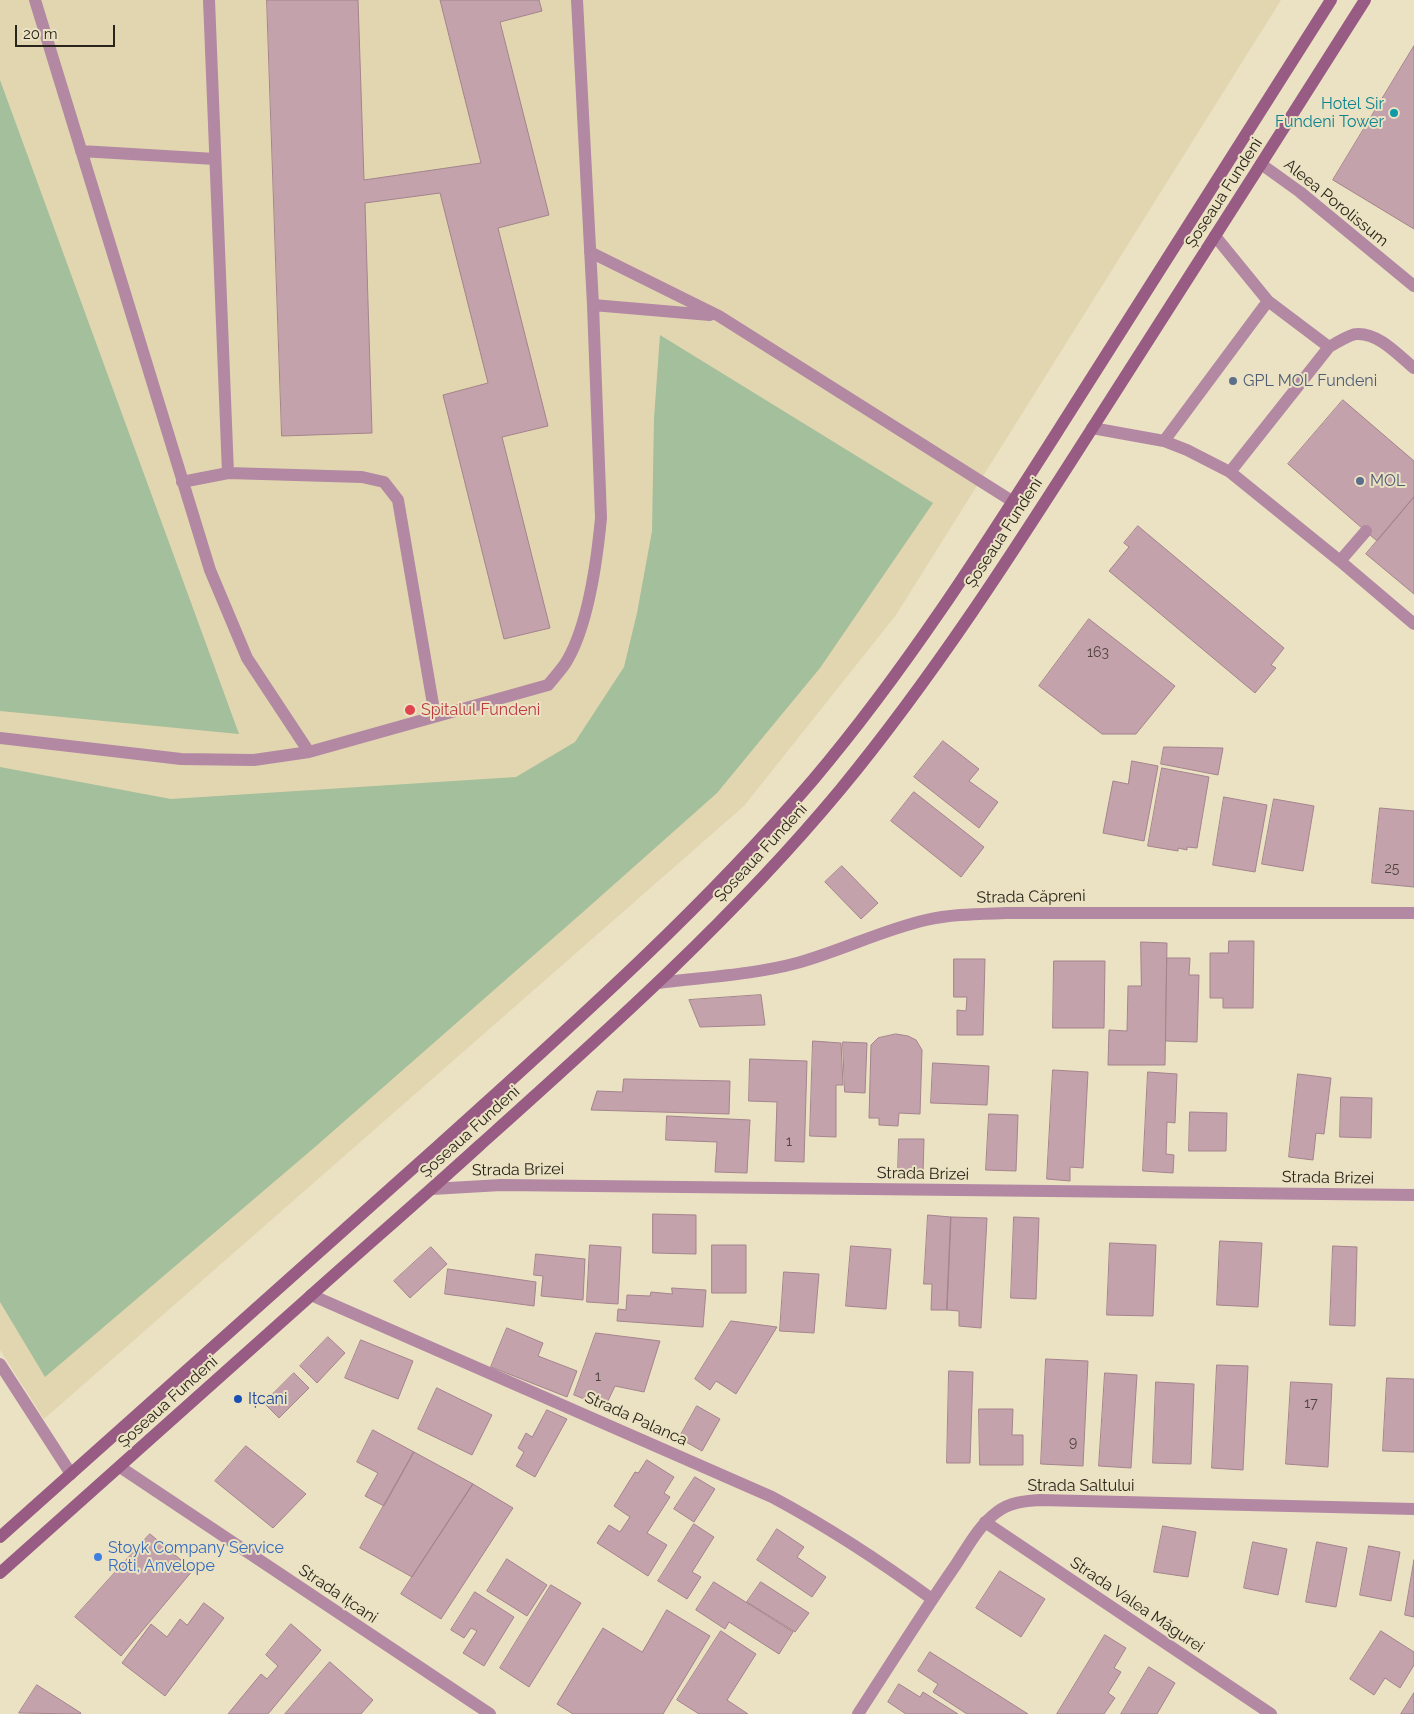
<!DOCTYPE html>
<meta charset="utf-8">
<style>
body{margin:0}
#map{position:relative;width:1414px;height:1714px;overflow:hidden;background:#ebe1c3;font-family:Raleway,sans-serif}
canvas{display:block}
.scale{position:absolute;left:15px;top:25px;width:100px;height:22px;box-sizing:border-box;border:2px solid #29251a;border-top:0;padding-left:6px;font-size:15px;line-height:18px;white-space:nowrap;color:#29251a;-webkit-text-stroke:4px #ebe1c3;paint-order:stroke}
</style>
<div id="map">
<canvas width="1414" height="1714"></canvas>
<div class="scale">20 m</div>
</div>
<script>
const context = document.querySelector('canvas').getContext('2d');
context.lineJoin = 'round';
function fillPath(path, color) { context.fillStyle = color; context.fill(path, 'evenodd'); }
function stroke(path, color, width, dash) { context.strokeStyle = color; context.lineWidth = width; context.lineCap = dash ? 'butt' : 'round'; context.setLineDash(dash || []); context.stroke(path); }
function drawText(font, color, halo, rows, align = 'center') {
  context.font = font + ' Raleway,sans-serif'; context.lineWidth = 4; context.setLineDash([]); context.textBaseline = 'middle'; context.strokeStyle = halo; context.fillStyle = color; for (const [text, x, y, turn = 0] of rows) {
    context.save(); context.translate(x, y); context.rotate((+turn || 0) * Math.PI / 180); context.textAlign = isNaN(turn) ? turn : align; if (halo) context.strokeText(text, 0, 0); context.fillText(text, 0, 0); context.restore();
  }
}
fillPath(new Path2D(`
 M0,0h1281l-385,615 -152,191 -700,613 -44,-69z`), '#e2d6b1');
fillPath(new Path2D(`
 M0,80l239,654 -239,-23z
 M660,335l273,168 -113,165 -103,125 -134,119 -268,235 -270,230 -45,-75v-535l171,32 345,-22 59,-35 49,-75 13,-54 15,-82 2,-113z`), '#a3bf9b');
const building = new Path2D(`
 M267,0h91l6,180 117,-17 -41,-163h99l3,11 -42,11 49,193 -51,13 50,198 -46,11 48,191 -46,11 -61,-244 45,-12 -48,-190 -75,10 7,230 -90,3z
 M1414,46v183l-81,-49z
 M1343,400l71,61v36l-37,44 -89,-77z
 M1414,497v97l-48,-40z
 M1138,526l146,122 -13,17 5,3 -21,25 -146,-122 20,-24 -5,-4z
 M1089,619l86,67 -39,48h-34l-63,-48z
 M943,741l36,28 -10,12 29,21 -19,26 -65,-51z
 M1164,747l59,1 -5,27 -57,-11z
 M1132,761l26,5 -14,75 -41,-8 10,-52 15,3z
 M1162,768l47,9 -12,71 -10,-1v3l-9,-2v3l-30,-5z
 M914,792l70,55 -23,30 -70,-56z
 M1224,797l43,8 -12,67 -42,-7z
 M1274,799l40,7 -11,65 -41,-7z
 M1380,808l34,3v76l-42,-4z
 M842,866l36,37 -17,16 -36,-37z
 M1229,941h25l-1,67h-30v-10h-13v-45h18z
 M1141,942l26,1 -2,122h-57l1,-35 18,1 1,-45h13z
 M1167,958h23l-1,17h10l-2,67 -31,-1z
 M954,959h31l-2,76h-26v-25l9,1 1,-14h-13z
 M1054,961h51l-1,67h-51z
 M761,995l4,30 -65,2 -11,-27z
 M896,1034l12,2 8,4 6,10 -2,64 -21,-1 -1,13 -19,-1v-7h-10l2,-73 7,-7z
 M813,1041l28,2 2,42h-7v52l-26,-1z
 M843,1042l24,1 -2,50 -20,-1z
 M750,1059l57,2 -3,101 -29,-1 2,-59 -28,-1z
 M933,1063l56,3 -2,39 -56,-2z
 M1053,1070l35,2 -5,96 -13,-1v14l-23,-2z
 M1148,1072l29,2 -2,49 -8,-1 -1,32 8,1 -1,18 -30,-2z
 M1298,1074l33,4 -7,56 -8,-1 -3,27 -24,-3z
 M624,1079l106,2 -1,33 -138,-4 6,-19 25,1z
 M1341,1097l31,1 -1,40 -31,-1z
 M1190,1112l37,1 -1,38h-37z
 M989,1114l29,1 -2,56 -30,-1z
 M667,1116l83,4 -3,53 -32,-1 2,-30 -51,-2z
 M899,1139h25l-1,35 -25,-1z
 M653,1214l43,1v39l-43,-1z
 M928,1215l23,2 -4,93h-16l1,-26h-8z
 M951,1217l36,1 -6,110 -22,-2v-15l-12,-1z
 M1014,1217l25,1 -3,81 -25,-1z
 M1220,1241l42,2 -4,64 -41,-2z
 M1110,1243l46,2 -3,71 -46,-1z
 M590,1245l31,2 -3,57 -31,-2z
 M712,1245h34v48h-34z
 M851,1246l40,3 -5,60 -40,-3z
 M1333,1246l24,1 -2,79 -25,-1z
 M431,1247l16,17 -37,34 -16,-17z
 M536,1254l49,5 -2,41 -42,-4 2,-20 -9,-1z
 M448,1269l88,13 -2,24 -89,-12z
 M784,1272l35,2 -5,59 -34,-2z
 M672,1288l34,2 -3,37 -86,-6 1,-12 8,1 1,-15 23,1 1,-4 21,2z
 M731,1321l46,6 -41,67 -20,-13 -6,9 -15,-11z
 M507,1328l36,15 -5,13 39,15 -10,26 -76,-30z
 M596,1333l64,8 -16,51 -29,-6 -10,21 -31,-12z
 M328,1337l17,16 -28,30 -17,-17z
 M361,1340l52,21 -15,38 -53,-21z
 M1046,1359l42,2 -5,105 -42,-2z
 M1217,1365l31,1 -5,104 -31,-2z
 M949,1371l24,1 -3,91h-23z
 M294,1373l15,15 -30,30 -15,-15z
 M1105,1373l32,2 -6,93 -32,-2z
 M1387,1378l27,1v73l-31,-1z
 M1156,1382l38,2 -3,80 -38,-1z
 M1291,1382l41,2 -4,83 -42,-3z
 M437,1388l55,27 -20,40 -54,-26z
 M697,1406l23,13 -18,32 -23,-13z
 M979,1409h34l-1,26h11v30h-43z
 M547,1410l20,9 -32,58 -19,-11 8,-14 -6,-4 8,-15 6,4z
 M373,1430l41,22 -30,54 -19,-10 13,-23 -21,-11z
 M246,1446l60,48 -33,34 -58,-47z
 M414,1452l59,32 -61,93 -52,-29z
 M647,1460l27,17 -10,16 6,4 -23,36 20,12 -19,31 -51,-33 12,-18 11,7 10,-15 -16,-11 21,-34 3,1z
 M695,1477l20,12 -21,33 -20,-13z
 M473,1484l40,24 -72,111 -40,-25z
 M694,1524l20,13 -22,35 9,5 -14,22 -29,-18z
 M1163,1526l33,6 -8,45 -34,-5z
 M777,1529l27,18 -7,10 29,20 -14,20 -55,-37z
 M150,1534l43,36 -72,86 -46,-39z
 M1253,1542l34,7 -9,46 -34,-7z
 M1317,1542l30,6 -11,59 -30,-5z
 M1369,1546l31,6 -9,49 -31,-6z
 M507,1559l40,26 -20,31 -40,-25z
 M1414,1560v57l-9,-2z
 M1000,1571l45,28 -24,38 -45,-29z
 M714,1582l79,50 -14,22 -50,-32 -4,7 -29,-19z
 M761,1582l48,31 -14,19 -48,-30z
 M551,1585l30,18 -52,84 -29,-19z
 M475,1592l39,25 -30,49 -21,-13 14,-22 -6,-3 -7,10 -13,-8z
 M204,1603l20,15 -59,78 -43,-33 29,-39 16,13 13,-18 7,6z
 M667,1610l43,26 -47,78h-90l-16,-10 46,-76 39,24z
 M291,1624l30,26 -53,64h-40l33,-40 6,5 11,-13 -12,-11z
 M721,1631l35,23 -29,46 21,14h-49l-22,-14z
 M1381,1631l33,21v13l-14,23 -15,-10 -11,17 -24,-16z
 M1105,1635l21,13 -12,20 7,4 -13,21 7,5 -11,16h-47z
 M930,1652l98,62h-61l-34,-22 5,-8 -20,-13z
 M330,1662l43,38 -12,14h-76z
 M1149,1667l26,16 -18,31h-36z
 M899,1684l21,13 3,-5 35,22h-52l-18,-12z
 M37,1685l44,28 -1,1 -61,-1z
 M1414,1693v21h-13z`);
fillPath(building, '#c3a2ab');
stroke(building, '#a4848d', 1);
stroke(new Path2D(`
 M35,0l175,570 37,88 62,94
 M209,0l19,473
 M81,151l134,8
 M1215,236l53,65 61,46c8,-4 20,-13 28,-13 22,-1 41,21 57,34
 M590,252l129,64 293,185
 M593,305l117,10
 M1092,428l72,13 23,9 43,22 110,89 74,63
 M1164,441l104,-140
 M1230,472l99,-125
 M182,482l46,-9 134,4 22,5 14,18 37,216
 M1340,561l26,-30
 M0,738l181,21 73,1 55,-8 239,-67c6,-7 12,-14 17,-21 23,-36 32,-104 36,-146l-8,-213 -16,-305`), '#b288a3', 12);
stroke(new Path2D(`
 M1261,164l39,28 114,94
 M658,983c46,-6 94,-8 139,-20 44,-12 85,-33 129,-43 26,-6 53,-6 80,-7h408
 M432,1189l69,-4 913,10
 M311,1295l461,202c58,31 108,64 160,102
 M0,1364l71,110
 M120,1467l370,247
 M985,1522l286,192
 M858,1714c32,-49 63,-99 97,-148 12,-18 24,-41 42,-54 13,-10 28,-11 43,-12l374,9`), '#b288a3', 12);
stroke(new Path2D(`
 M0,1537c147,-130 293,-260 438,-391 130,-117 261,-233 375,-366 93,-110 171,-233 248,-354 90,-142 180,-284 270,-426
 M0,1573c103,-91 204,-183 307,-274 58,-52 116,-102 173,-154 126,-113 252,-225 360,-355 94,-114 174,-239 253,-363 91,-143 182,-284 272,-427`), '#985c84', 12);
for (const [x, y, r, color] of [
 [1394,113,5,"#0f9aa8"],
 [1233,381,5,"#5c6f8a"],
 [1360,481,5,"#5c6f8a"],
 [410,710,6,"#e0444e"],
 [238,1399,5,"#1a4fb4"],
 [98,1557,5,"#3f7fe0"]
]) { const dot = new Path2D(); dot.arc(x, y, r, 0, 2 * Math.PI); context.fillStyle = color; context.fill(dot); stroke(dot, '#ebe1c3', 2); }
drawText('14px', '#50443e', null, [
 ["163",1098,653],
 ["25",1392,869],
 ["1",789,1142],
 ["1",598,1377],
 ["17",1311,1404],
 ["9",1073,1443]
]);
drawText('16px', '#0d838f', '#ebe1c3', [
 ["Hotel Sir",1384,104],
 ["Fundeni Tower",1384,122]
], 'right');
drawText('16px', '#29251a', '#ebe1c3', [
 ["Șoseaua Fundeni",1224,193,-57],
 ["Aleea Porolissum",1336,203,39],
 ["Șoseaua Fundeni",1004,533,-57],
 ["Șoseaua Fundeni",761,853,-47],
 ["Strada Căpreni",1031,897,-1],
 ["Șoseaua Fundeni",470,1132,-42],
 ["Strada Brizei",518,1170,-1],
 ["Strada Brizei",923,1174,1],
 ["Strada Brizei",1328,1178,1],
 ["Șoseaua Fundeni",168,1402,-42],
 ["Strada Palanca",636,1419,24],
 ["Strada Saltului",1081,1486],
 ["Strada Ițcani",338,1594,34],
 ["Strada Valea Măgurei",1137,1605,34]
]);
drawText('16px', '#4e5e75', '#ebe1c3', [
 ["GPL MOL Fundeni",1243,381],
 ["MOL",1370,481]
], 'left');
drawText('16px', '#be3a42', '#ebe1c3', [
 ["Spitalul Fundeni",421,710]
], 'left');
drawText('16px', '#164399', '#ebe1c3', [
 ["Ițcani",248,1399]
], 'left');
drawText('16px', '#366cbe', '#ebe1c3', [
 ["Stoyk Company Service",108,1548],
 ["Roti, Anvelope",108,1566]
], 'left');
</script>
